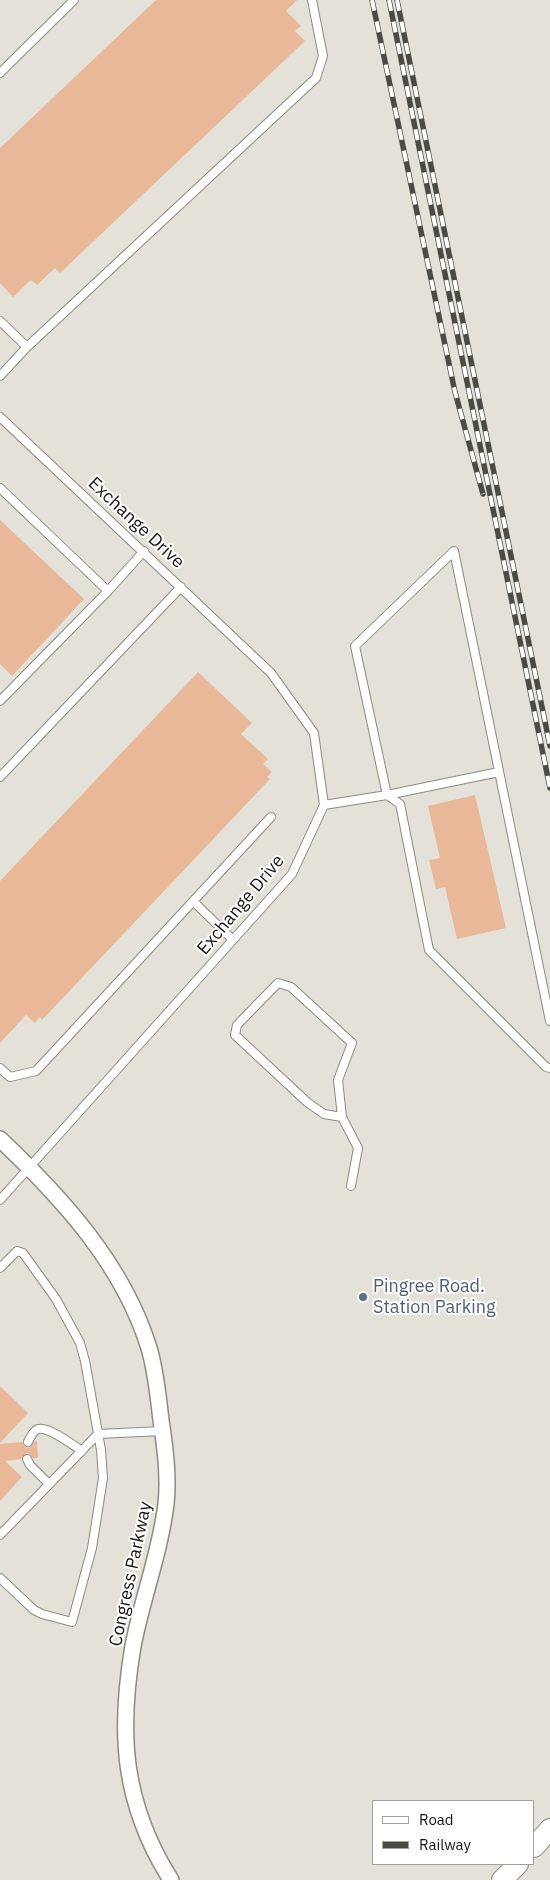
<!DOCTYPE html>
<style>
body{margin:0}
#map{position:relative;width:550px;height:1880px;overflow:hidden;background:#e4e2d8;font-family:"IBM Plex Sans",sans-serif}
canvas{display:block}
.legend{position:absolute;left:372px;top:1800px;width:162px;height:65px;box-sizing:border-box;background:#fff;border:1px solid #a1a19f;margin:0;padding:6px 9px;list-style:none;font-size:15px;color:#13130f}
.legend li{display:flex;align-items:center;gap:10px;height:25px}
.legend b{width:25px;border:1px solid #a1a19f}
</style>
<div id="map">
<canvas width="550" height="1880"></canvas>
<ul class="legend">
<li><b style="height:6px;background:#fff"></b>Road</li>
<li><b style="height:6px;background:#4b4b45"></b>Railway</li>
</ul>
</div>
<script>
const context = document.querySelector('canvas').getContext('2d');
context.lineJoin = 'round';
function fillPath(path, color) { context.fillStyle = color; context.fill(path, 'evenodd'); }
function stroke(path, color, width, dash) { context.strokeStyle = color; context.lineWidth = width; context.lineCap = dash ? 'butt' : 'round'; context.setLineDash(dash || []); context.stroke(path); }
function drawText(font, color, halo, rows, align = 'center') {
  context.font = font + ' "IBM Plex Sans",sans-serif'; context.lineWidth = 4; context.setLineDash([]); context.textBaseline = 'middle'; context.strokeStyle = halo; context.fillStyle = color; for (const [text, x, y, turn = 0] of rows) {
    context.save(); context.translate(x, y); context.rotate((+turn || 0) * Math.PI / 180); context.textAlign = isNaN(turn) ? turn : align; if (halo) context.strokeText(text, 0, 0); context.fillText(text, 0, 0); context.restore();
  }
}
fillPath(new Path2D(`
 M156,0h141l-11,11 15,15 -6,5 10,10 -245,232 -5,-5 -18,17 -6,-5 -18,17 -13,-14v-135z
 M0,520l84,79 -72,77 -12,-12z
 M198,672l54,51 -11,11 27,25 -5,5 9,8 -5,5 3,2 -228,241 -2,-3 -5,6 -9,-8 -26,28v-162z
 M475,795l31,133 -49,11 -12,-52 -9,2 -7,-29 11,-2 -12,-52z
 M0,1386l28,27 -28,30z
 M35,1441h2l1,17h-5l-3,-3 -3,-2 -4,3 -2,3 -16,2 17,16 -22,24v-57l22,-2 3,5 4,1z`), '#e9b899');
const service = new Path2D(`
 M0,73l74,-73
 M0,321l27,26
 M0,376l27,-29 289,-269 7,-22 -11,-56
 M0,417l271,256 43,60 10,72 -32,69 -292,326
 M0,488l108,103 36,-40
 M0,701l108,-110
 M0,777l181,-190
 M324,805l63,-10 112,-23
 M193,901l40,39
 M550,1021l-96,-470 -99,95 32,149 13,9 29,146 117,117 4,1
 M0,1068l10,9 26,-6 235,-254
 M342,1117l-4,-37 14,-37 -61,-56 -13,-4 -41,42 -2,10 72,67 17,12 18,3 16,31 -7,38
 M0,1268l17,-17 6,2 33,46 24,44 5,18 16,89 2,28 -11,70 -20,74 -30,-8 -8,-4 -34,-32
 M28,1442c2,-4 5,-11 10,-13 10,-3 35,16 44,22
 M27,1459l3,6 19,19
 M0,1535l98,-101 65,-3`);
const minor = new Path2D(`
 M0,1139c62,59 123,125 149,209 7,23 9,48 12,72 4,27 8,57 5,84 -6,49 -24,95 -33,142 -15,88 -10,158 38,234`);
const tertiary = new Path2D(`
 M534,1847l16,-18
 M502,1880l16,-16`);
stroke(service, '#8c8a81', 10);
stroke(minor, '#8c8a81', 18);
stroke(tertiary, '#8c8a81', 22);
stroke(service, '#fff', 8);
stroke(minor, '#fff', 15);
stroke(tertiary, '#fff', 20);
const rail = new Path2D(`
 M372,0l83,392 28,102
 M389,0l161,788
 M397,0l153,746`);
stroke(rail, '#4b4b45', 5.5);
stroke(rail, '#fff', 4, [11]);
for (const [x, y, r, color] of [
 [363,1297,5,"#5c6f8a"]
]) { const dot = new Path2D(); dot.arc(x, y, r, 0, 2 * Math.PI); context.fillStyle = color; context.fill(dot); stroke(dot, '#fff', 2); }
drawText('18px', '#13130f', '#fff', [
 ["Exchange Drive",136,523,43],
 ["Exchange Drive",241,905,-50],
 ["Congress Parkway",131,1574,-78]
]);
drawText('18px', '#4e5e75', '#fff', [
 ["Pingree Road.",373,1287],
 ["Station Parking",373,1308]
], 'left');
</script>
